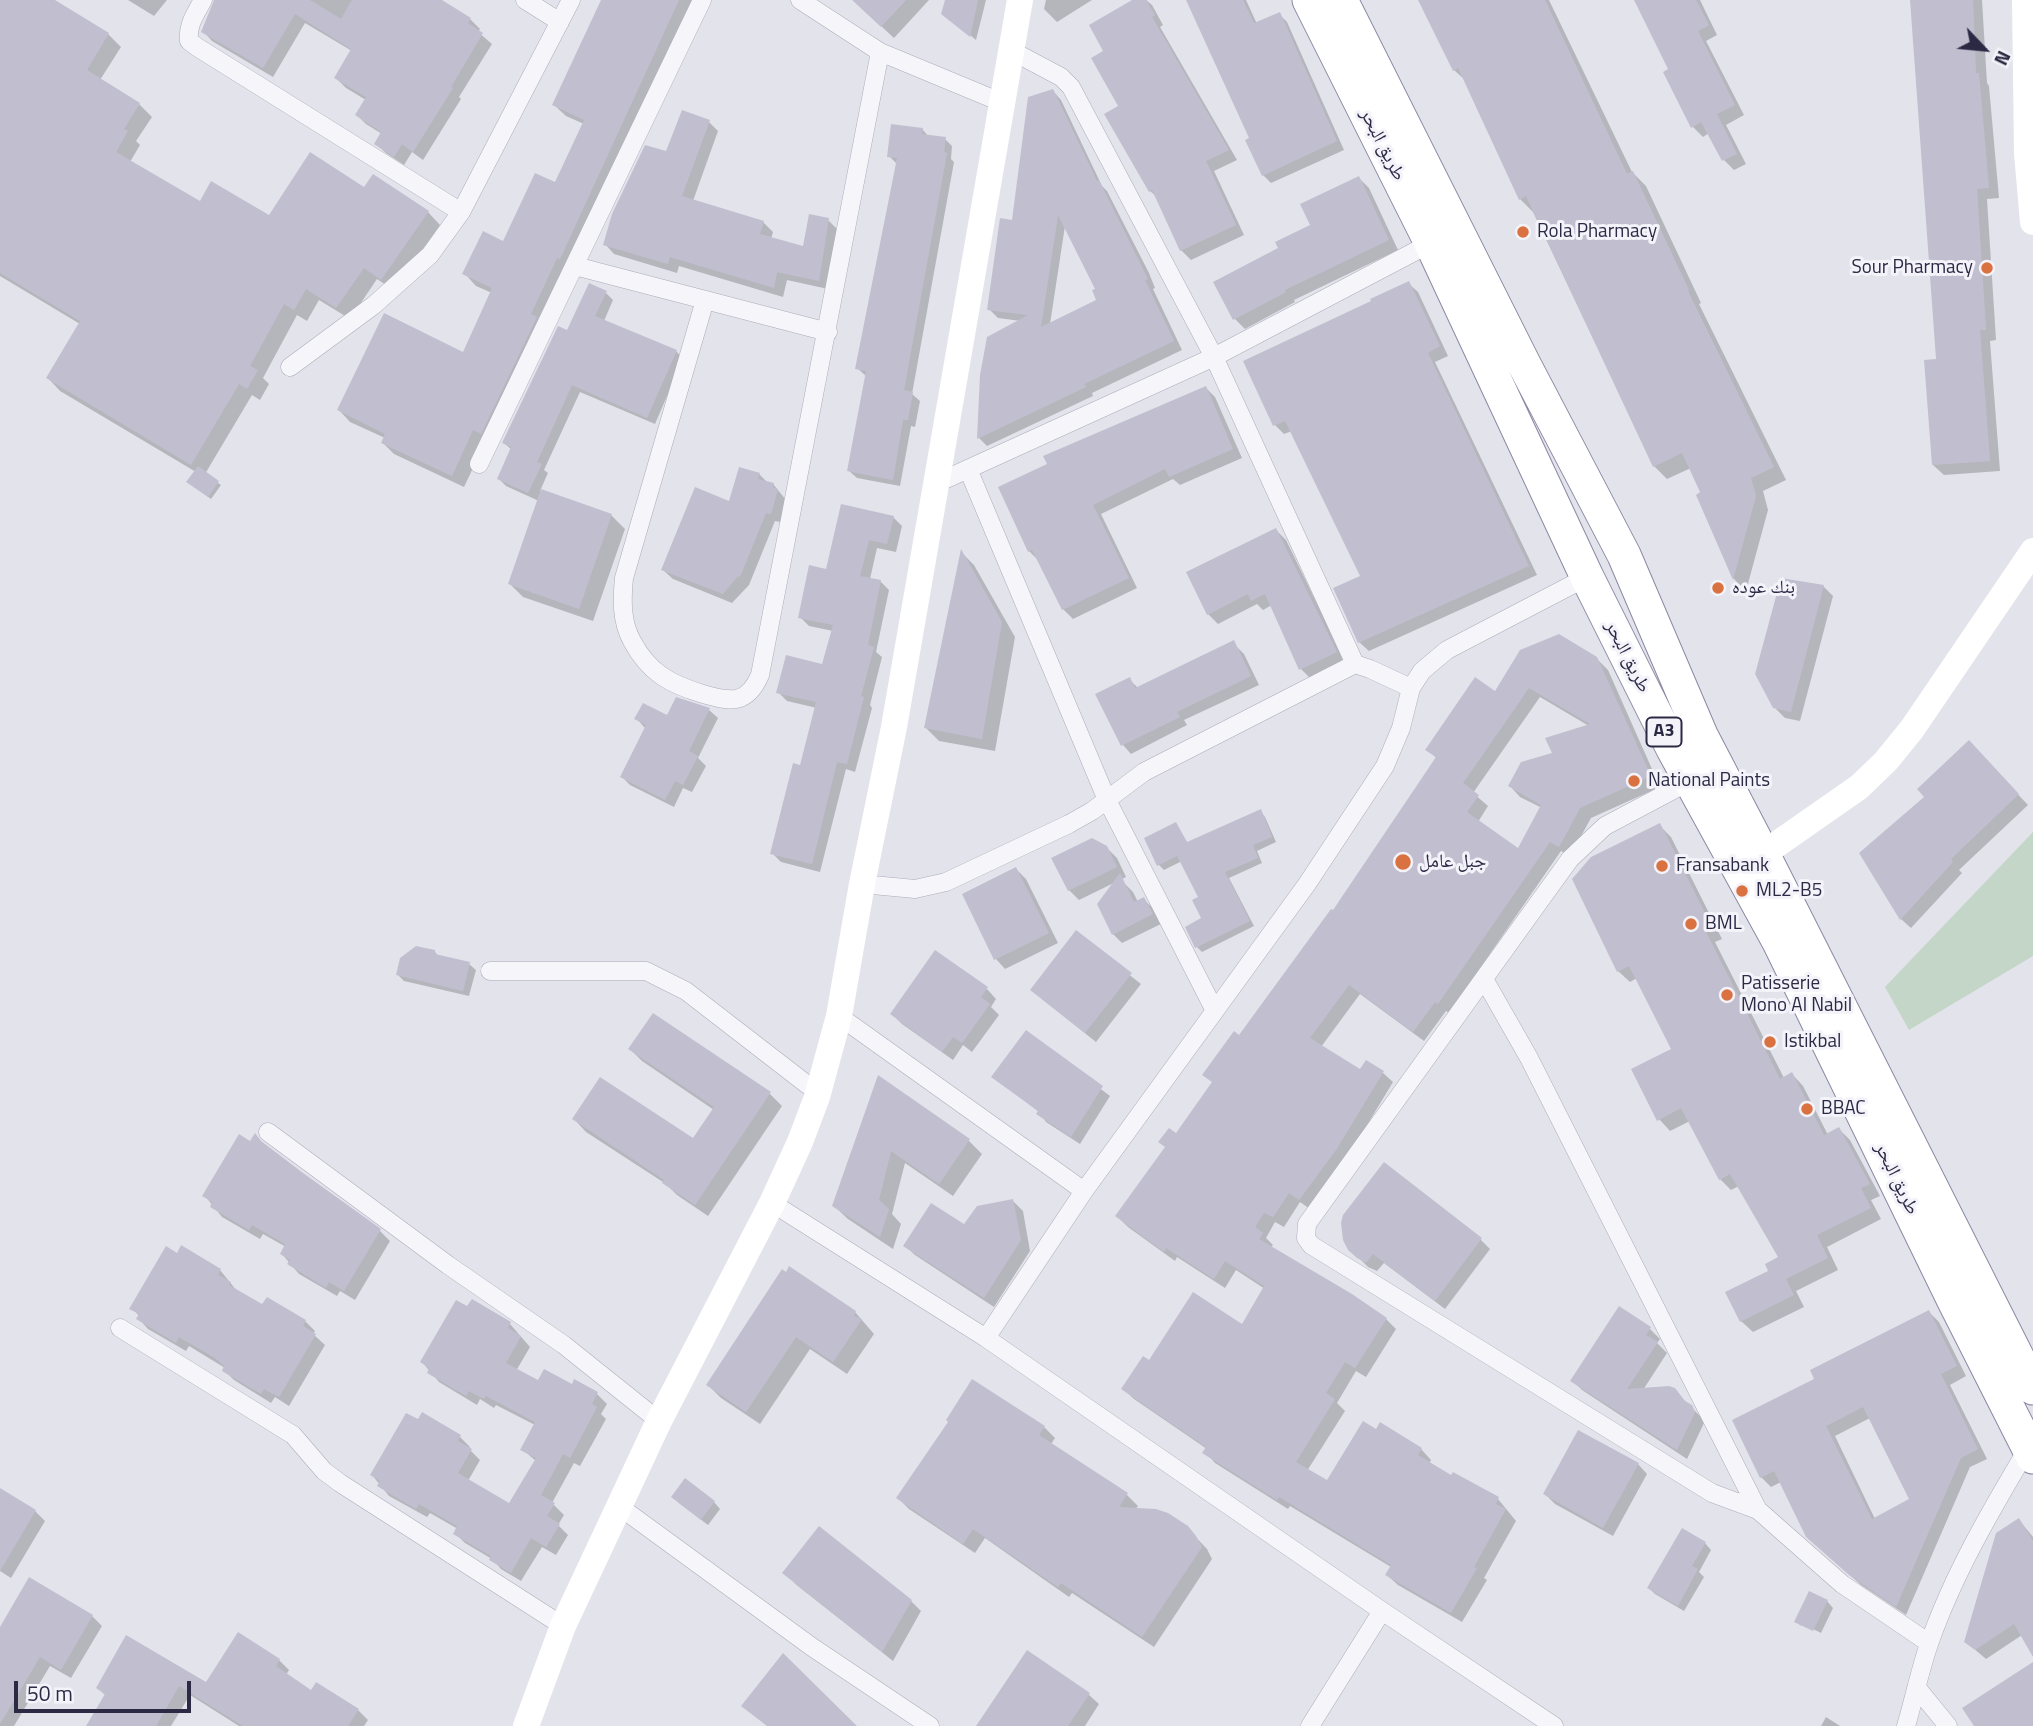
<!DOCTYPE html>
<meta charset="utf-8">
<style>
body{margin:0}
#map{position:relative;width:2033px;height:1726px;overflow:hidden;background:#e3e3ec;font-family:"Titillium Web",sans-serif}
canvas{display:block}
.north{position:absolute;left:1949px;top:14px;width:70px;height:70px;-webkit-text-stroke:5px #f3f3f9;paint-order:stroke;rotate:116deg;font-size:19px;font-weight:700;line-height:28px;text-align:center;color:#2c2945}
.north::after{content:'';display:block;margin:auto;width:24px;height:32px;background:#2c2945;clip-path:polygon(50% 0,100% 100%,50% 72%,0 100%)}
.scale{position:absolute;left:14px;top:1681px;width:177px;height:32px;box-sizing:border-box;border:4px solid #2c2945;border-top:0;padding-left:9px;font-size:21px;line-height:24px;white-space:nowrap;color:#2c2945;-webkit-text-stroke:5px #f3f3f9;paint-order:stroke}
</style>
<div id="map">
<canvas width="2033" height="1726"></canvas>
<div class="north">N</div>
<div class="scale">50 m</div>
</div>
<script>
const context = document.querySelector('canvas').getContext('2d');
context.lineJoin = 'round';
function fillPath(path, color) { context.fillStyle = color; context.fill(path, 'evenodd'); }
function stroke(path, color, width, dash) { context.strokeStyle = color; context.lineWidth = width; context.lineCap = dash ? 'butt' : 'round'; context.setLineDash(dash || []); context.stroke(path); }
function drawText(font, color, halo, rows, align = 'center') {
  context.font = font + ' "Titillium Web","Noto Naskh Arabic",sans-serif'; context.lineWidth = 6; context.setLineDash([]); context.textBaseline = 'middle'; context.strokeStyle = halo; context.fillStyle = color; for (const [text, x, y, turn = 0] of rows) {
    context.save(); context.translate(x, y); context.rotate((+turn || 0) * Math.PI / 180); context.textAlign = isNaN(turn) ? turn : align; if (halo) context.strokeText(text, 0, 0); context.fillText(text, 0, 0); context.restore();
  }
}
fillPath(new Path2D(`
 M2033,832v124l-124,74 -24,-43z`), '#c3d6c7');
fillPath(new Path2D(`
 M0,0h52l56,34 13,13 -21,33 39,24 13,13 -16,24 4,4 -10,17 70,41 69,14 96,-27 63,22 12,13 -45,66 -18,-12 -27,40 -31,-19 -12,21 -10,-6 -34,63 6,6 -9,16 -8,-5 -47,79 16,11 -10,14 -20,-15 5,-12 -136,-81 -12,-13 32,-54 -80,-48z
 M128,0h39l-13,16z
 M215,0h223l32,19 10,10 -2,3 14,12 -33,53 2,2 -38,61 -11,-8 -8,13 -18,-12 -10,-9 6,-10 -16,-10 -9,-9 9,-15 -20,-12 -10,-10 16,-27 -47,-28 -32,54 -61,-36 -9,-10z
 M603,0h93l-232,487 -70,-33 -11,-11 2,-5 -35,-16 -11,-12 124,-56 29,-61 -16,-7 -11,-12 39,-31 51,-59 29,-60 -18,-8 -12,-11z
 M853,0h76l-35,38z
 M946,0h40l-10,40 -29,-24z
 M1046,0h46l-35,22 -13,-13z
 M1136,0h10l6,5 11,20 -3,2 77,133 -23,11 30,64 -53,25 -10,-10 -24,-53 -7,-6 -29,-84 -15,-55z
 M1188,0h58l11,24 22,-10 8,8 57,128 -73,33 -8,-8 -12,-36z
 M1420,0h129l83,172 14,14 55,117 -2,1 87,176 -23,11 5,19 -22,81 -12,-12 -36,-83 5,-3 -12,-25 -24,11 -13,-13 -121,-254 -13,-13 -54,-118 -12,-11z
 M1638,0h62l17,35 -11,6 38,74 -18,10 20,39 -12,6 -10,-10 -15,-27 -6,4 -10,-10 -23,-57z
 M1911,0h71l5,83 2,3 10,112 -12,1 9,141 -6,1 10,130 -56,4 -11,-10 5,-104z
 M1053,91l8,9 41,86 5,5 42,82 6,15 -2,1 29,61 -90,43 1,3 -106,50 -8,-8 42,-117 -23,-3 -9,-9zM1065,226l32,64 2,11 -49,23z
 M709,122l9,9 -25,70 70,21 10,10 -2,7 33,10 24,-29 9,9 -9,60 -41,-9 -4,17 -104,-31 -2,7 -63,-19 -9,-10 62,-91z
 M922,129l7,8 16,2 7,7 -1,13 3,3 -42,232 8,7 -5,26 -4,-1 -11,60 -43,-8 -8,-7 17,-95 -9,-8 40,-204 -8,-8z
 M1359,178l10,10 29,62 -104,50 1,2 -50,27 -10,-10 45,-70 32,-23z
 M1408,283l10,9 30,64 -13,6 102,213 -168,76 -10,-9 4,-66 -71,-145 -8,3 -9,-9z
 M606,293l7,7 -9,21 72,30 7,8 -28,65 -75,-32 -36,78 4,3 -8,18 72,25 13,13 -32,92 -70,-24 -13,-13 29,-83 -33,-15 -7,-7 13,-29 -8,-7 64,-110z
 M1206,388l9,9 27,61 -62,27 -7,-6 -72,35 36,74 -64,31 -10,-10 -24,-48 -10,-10 -29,-63z
 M759,474l9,9 5,1 13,16 -6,22 -5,-1 -26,64 -17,18 -59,-24 -10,-9z
 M893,517l9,9 -6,26 -19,-4 -7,31 10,2 9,9 -13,62 6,5 -12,48 2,3 -17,64 -9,-3 -26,103 -39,-10 -9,-9 29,-86 16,-59 -30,-7 -9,-9 46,-26 9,-35 -24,-5 -9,-9 27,-46z
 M1276,530l10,10 60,123 -35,16 -10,-10 -29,-64 -9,5 -6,-6 -39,20 -10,-10z
 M962,553l12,12 41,72 -20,114 -56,-10 -13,-13z
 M1823,586l10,10 -33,125 -15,-3 -11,-11z
 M1235,645l9,9 15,31 -75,35 3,5 -56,29 -8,-9 -25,-50 31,-16 9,9z
 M1597,659l11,11 52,117 -69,31 -21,38 -9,-5 -112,162 -3,-2 -22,30 -64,-47 -39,53 40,24 21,1 11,10 -47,78 -36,49 -10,-7 -16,25 -9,-5 -9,16 7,7 -3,3 116,71 10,10 -30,48 -10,-6 -19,32 8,8 -38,60 20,12 49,-52 45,18 10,11 -2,4 23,14 46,21 18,22 -32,57 3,2 -25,42 -64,-37 -11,-10 4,-8 -101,-61 -2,3 -73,-46 -10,-11 2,-3 -73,-50 -11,-10 26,-27 93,-35 23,-38 -29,-19 -11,18 -48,-31 -2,4 -47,-34 -11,-11 96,-133 27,-45 93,-125 104,-154 -9,-10 68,-55zM1540,697l49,29 -79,60 10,11 22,11 -23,42 -41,-28 10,-16 -15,-13z
 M677,699l32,11 9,8 -20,40 8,8 -14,26 -9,-4 -9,19 -44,-22 -8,-8 23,-49 -8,-9 31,-1z
 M1978,752l50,53 -69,65 3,3 -51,55 -10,-9 -40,-65z
 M1260,811l5,6 11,25 -19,9 5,12 -33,15 25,48 -52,26 -5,-5 6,-28 -3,-21 -18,-37 -18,9 -6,-6 18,-40 12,20z
 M1659,825l12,12 51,102 -7,3 69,136 8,-4 11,12 25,49 11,-6 11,11 30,56 -9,4 10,19 -54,28 11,23 -42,21 8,16 -51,25 -12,-11 40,-63 -42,-72 -8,4 -11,-11 -30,-58 -20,10 -11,-12 15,-70 -37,-71 -7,4 -12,-11z
 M1106,847l11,11 9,19 -47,23 -10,-10z
 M1016,869l10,10 32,64 -53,26 -9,-10z
 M1123,882l10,10 5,10 5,-3 10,9 8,16 -39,19 -9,-9z
 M1076,933l65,51 -45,58 -54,-43z
 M435,952l4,5 30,7 7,6 -7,26 -65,-15 -6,-6z
 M987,989l9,10 -5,8 8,8 -27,37 -9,-7 -10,15 -51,-36 -10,-10z
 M1026,1032l84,64 -30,48 -34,-22 -7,-10 -45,-35z
 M630,1049l140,45 12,12 -74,110 -31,-21 -11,-11 -80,-52 -12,-13 119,22 21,-31 -72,-49z
 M878,1078l91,63 13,13 -29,42 -48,-33 -13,51 9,10 -8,25 -45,-30 -14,-13z
 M251,1143l129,88 10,10 -35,59 -15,-9 -3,5 -38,-22 -17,-20 4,-7 -23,-13 -3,5 -38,-22 -17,-21z
 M1013,1201l10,10 7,40 -36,56 -79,-52 -10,-9 60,-20z
 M1480,1239l10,10 -45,60 -61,-46 -7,8 -9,-4 -18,-18z
 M178,1255l42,15 17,21 26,15 42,15 10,10 -2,3 12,11 -36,61 -14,-9 -4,6 -37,-23 -10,-10 1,-2 -36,-22 -3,5 -38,-22 -9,-10 1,-2 -8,-9z
 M783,1272l72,40 19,22 -27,40 -37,-25 -50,75 -39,-26 -13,-13z
 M472,1301l38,23 20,23 -14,24 22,12 34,4 3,-5 22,12 10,10 -6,10 5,5 -26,47 -6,-3 -22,40 12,12 -6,10 10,10 -12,20 -14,-8 -21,34 -20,-12 -9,-10 -27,-16 -10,-10 3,-4 -28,-16 -3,4 -38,-21 -17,-21 50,-60 38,22 10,10 -1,2 11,11 -12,21 42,24 26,-44 -14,-12 13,-24 -39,-20 -2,3 -14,-9 -3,6 -38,-23 -17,-20z
 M1619,1309l31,20 10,10 -3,4 10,10 -24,37h31l27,27 3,6 -17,36 -105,-69 -10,-10z
 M1929,1312l10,10 27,54 -16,9 37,74 -17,8 -64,148 -45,-30 -43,-38 -37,-65 -10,5 -10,-10 55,-97zM1870,1418l41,82 -36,19 -40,-83z
 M1044,1427l11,11 -4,6 76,51 11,11 -3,4 52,18 20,21 5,10 -58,88 -82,-54 -3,4 -84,-59 -10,15 -66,-44 -11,-11z
 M1638,1464l9,10 -34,62 -58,-32 -10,-10z
 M0,1490l35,21 10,10 -34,57 -11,-7z
 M714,1502l6,7 -12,16 -29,-22z
 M2019,1520l14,17v117l-11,-19 -36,24 -20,-17z
 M1705,1543l6,7 -12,22 5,5 -20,34 -29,-17 -6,-6z
 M30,1579l62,37 10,10 -31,52 -21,-12 -36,60h-14v-96z
 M794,1583l117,18 10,10 -28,50z
 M1827,1601l6,7 -12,25 -20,-10v3l-5,-5z
 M1028,1653l61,42 10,9 -14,22h-96z
 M279,1660l10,10 -3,5 26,17 46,18 10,10 -4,6h-125l-49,-31 -19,31h-83l18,-30 -8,-8 109,-3z
 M1826,1717l14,9h-19z`), '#0003');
fillPath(new Path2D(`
 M0,0h55l54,33 -22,37 53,33 -16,26 4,2 -12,21 84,49 11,-20 58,34 41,-63 54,35 9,-13 56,37 -48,69 -17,-12 -28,40 -30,-19 -12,21 -10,-6 -34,62 8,4 -11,19 -8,-5 -48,81 -145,-87 34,-57 -80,-48z
 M214,0h96l31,19 11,-19h90l29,18 -3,5 15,10 -32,54 2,1 -40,64 -11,-8 -8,13 -20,-13 7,-12 -26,-17 11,-18 -32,-19 17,-29 -56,-35 -32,54 -62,-36z
 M601,0h78l-119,259 -3,-1 -26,56 6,3 -56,117 -8,-4 -21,46 -71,-33 4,-9 -48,-24 47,-97 79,39 29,-64 -30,-14 21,-43 20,10 32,-68 20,9 29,-62 -32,-15z
 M852,0h54l-25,27z
 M945,0h33l-8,37 -29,-23z
 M1132,0h14l9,15 -3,2 77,133 -23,11 30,64 -56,26 -28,-61 -3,2 -45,-78 14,-8 -27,-48 12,-7 -14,-26z
 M1186,0h57l11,23 26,-11 57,129 -75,35 -17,-36 4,-2z
 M1418,0h127l82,174 6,-3 56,119 -1,1 86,176 -23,11 5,18 -23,84 -37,-85 4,-3 -18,-39 -29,14 -127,-271 -7,4 -61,-132 -5,3z
 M1634,0h62l13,25 -11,6 37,74 -18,9 20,40 -15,7 -21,-39 -10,6 -28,-56 5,-3z
 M1910,0h63l3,73h3l10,115 -12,1 9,141h-6l10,131 -58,4 -8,-105 12,-1z
 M1053,89l44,92 2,-1 41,83 8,16 -3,1 29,61 -90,43 2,3 -109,52 3,-64 7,-38 41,-22 -41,-5 13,-92 12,2 16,-123zM1058,215l37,74 -3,1 4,10 -55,27z
 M682,110l28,10 -28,76 82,25 -4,13 43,12 6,-32 20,4 -10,63 -42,-9 -3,16 -104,-31 -2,7 -65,-19 9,-31 33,-69 21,6z
 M891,124l32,4 -1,6 24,3 -2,15 3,1 -43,237 9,2 -5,28h-5l-10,60 -46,-9 19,-100 -11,-2 42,-211 -10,-1z
 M1359,176l30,64 -104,50 1,2 -53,28 -20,-38 65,-34 -3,-6 35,-17 -10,-21z
 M1409,281l31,65 -12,7 101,213 -171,77 -25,-55 27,-12 -75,-155 -12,5 -30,-65 128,-60 -1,-2z
 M589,283l18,8 -12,25 82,34 -30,68 -75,-33 -35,77 5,2 -14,29 -31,-14 14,-32 -9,-4 56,-117 9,4z
 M1206,386l27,63 -64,28 -4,-8 -72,36 36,73 -67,32 -30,-60 -4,2 -30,-65 49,-23 -4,-8z
 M198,466l21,15 -11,16 -22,-15z
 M739,467l21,6 -2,6 16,4 -1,5 5,1 -7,25 -5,-1 -26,64 -2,-1 -15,18 -62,-24 34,-83 34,14z
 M541,489l71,25 -33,95 -71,-25z
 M841,504l53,12 -7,28 -18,-4 -9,36 21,4 -13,65 6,2 -13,49 3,1 -17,67 -10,-2 -25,102 -42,-10 23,-91 7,2 16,-63 -40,-9 10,-38 36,9 11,-39 -35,-7 11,-53 17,4z
 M1276,528l61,124 -38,18 -34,-76 -14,7 -3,-7 -41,21 -21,-43z
 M961,549l41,73 -20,117 -58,-11z
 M1781,578l43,7 -33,127 -18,-4 -18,-34z
 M1559,634l38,23 54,119 -71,32 -21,39 -9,-5 -112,162 -3,-2 -22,30 -64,-47 -39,53 50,31 6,-9 18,11 -48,79 -37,50 -10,-7 -16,24 -9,-4 -9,14 8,6 -4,6 93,55 35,24 -32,50 -10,-6 -19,31 9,6 -39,63 31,18 36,-59 13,8 4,-7 42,26 -4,7 33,20 2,-3 46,25 -3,7 10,5 -32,58 3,1 -26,45 -66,-38 6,-10 -112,-68 -2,3 -75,-47 4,-6 -85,-58 22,-33 6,4 44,-68 49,32 22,-38 -39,-25 -11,18 -48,-31 -2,4 -49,-36 50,-69 -7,-5 11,-14 7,5 36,-51 -10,-7 32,-44 5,4 92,-126 2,1 103,-153 -11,-7 50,-73 20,14 25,-41zM1529,688l61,36 -45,14 7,15 -31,9 -13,24 33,19 -23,43 -51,-36 12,-17 -16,-12z
 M1234,640l17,36 -74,36 3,5 -59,29 -26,-52 35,-17 5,11z
 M676,697l34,11 -21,43 9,5 -15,29 -8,-4 -10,19 -45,-23 26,-52 -12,-6 9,-16 24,12z
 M1969,740l50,54 -68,65 2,3 -53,58 -41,-67 65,-56 -7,-8z
 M1261,809l11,28 -19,8 5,13 -33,14 25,49 -55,27 -10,-21 16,-9 -9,-18 6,-3 -21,-41 -20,10 -13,-28 32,-16 11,20z
 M1660,823l52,104 -7,3 75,149 12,-7 32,63 15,-8 31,57 -9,4 10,20 -54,27 11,23 -42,21 8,16 -54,27 -15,-30 43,-21 -3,-7 13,-7 -48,-83 -11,6 -38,-72 -24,13 -26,-52 40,-20 -42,-83 -12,6 -45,-93 19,-22z
 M1092,838l15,8 10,21 -49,24 -17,-33z
 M1016,867l33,66 -55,27 -32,-66z
 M1120,873l14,29 10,-5 9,17 -41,21 -15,-31z
 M1076,930l56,43 -47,60 -55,-43z
 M416,946l19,4v4l35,8 -7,29 -67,-16 4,-17z
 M935,950l53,37 -7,10 9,7 -28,39 -9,-6 -11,15 -52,-38z
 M653,1013l118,79 -76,113 -33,-22 2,-3 -92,-61 28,-42 93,61 21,-31 -86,-58z
 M1026,1030l77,56 -32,51 -35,-23 2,-3 -47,-34z
 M878,1075l92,64 -31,45 -48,-33 -12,49 10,9 -9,28 -48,-31z
 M255,1133l6,8 42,32 78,56 -37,62 -15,-9 -3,6 -39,-24 3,-4 -10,-6 5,-10 -33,-19 -3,5 -39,-23 2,-5 -10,-6 37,-62 11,7z
 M1384,1162l98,76 -47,63 -62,-47 -7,9 -9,-5 -9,-8 -5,-10 -2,-17 2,-8z
 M1013,1199l8,41 -37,58 -81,-52 28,-43 33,21 13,-18z
 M181,1245l40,24 -3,6 13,7 -2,3 33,19 5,-7 39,23 -3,6 13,8 -37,63 -15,-8 -3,5 -39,-23 2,-5 -9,-8 -36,-21 -3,6 -40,-24 3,-5 -10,-5 37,-63 11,7z
 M789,1266l67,45 -2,5 8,3 -29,43 -37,-25 -50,75 -40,-27 76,-116 4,3z
 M472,1299l39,23 -3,6 13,8 -15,27 32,17 6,-11 28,15 2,-5 24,13 -6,12 5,3 -27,51 -7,-4 -22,41 14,8 -8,13 13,8 -14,23 -15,-9 -20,35 -22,-13 2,-4 -38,-22 4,-8 -38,-22 -3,5 -39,-23 3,-5 -10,-6 36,-62 12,6 4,-7 39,23 -3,6 14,8 -14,24 51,30 27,-45 -16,-8 15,-28 -49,-26 -2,3 -15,-8 -3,5 -39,-23 2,-5 -9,-6 36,-62 11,6z
 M1619,1306l32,21 -5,8 12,7 -31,47 42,-3 6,2 10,13 7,4 3,7 -18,38 -107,-69z
 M1929,1310l28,56 -16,8 37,75 -17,9 -65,149 -47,-32 -43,-38 -32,-66 -14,7 -28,-58 82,-41 -4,-9zM1863,1407l46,92 -37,20 -46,-93z
 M972,1379l73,47 -6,9 89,58 -9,14 37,2 12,4 20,13 8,10 6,11 -60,90 -81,-54 -3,4 -85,-58 -10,15 -67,-46 52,-76 -2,-2z
 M1578,1430l61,33 -36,65 -60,-34z
 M685,1478l30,23 -14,19 -30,-23z
 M0,1488l36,22 -36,61z
 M2019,1518l14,23v116l-19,-33 -39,26 -11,-8 32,-109z
 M819,1526l93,74 -30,52 -100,-79z
 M1682,1528l24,14 -14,24 6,3 -20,37 -31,-18z
 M29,1577l64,38 -32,55 -21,-13 -40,67v-97z
 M1809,1591l19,9 -15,31 -19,-9z
 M238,1632l42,27 -4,7 35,24 5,-8 43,27 -11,17h-105l-64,-40 -23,40h-70l19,-32 -9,-6 30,-53 80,47z
 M1027,1650l63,43 -22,33h-92z
 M783,1653l74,73h-90l-26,-20z
 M2033,1662v64h-59l-12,-18z`), '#c1bfcf');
const street = new Path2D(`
 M203,0c-7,13 -16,25 -14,41l8,6 264,165
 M525,0l35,22
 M800,0l80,52 123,51
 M1012,51l49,26 10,10 143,270 141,307 15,5 41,19
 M575,266l253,66
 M705,300l-81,278c-2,21 -3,43 8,63 17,32 38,43 71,53 28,8 44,11 57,-19l120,-623
 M290,367l84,-62 56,-50 31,-43 110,-212
 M479,464l223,-464
 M968,469l139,331 107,209
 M935,484l279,-127 217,-114
 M1690,781l-85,45 -35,33 -263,365 -1,14 5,7 401,248 46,17 84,74 87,59
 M862,884l53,5 31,-7 123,-58 23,-13 52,-39 211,-108
 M490,971h156l40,20 132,102
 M1484,979l45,79 229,452
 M839,1016l245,175
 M268,1132l180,133 116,80 95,76
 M772,1203l214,135 396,273 172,115
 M120,1328l173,107 31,36 16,12 223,143
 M986,1338l98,-147 223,-307 78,-118 16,-38 10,-40 11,-17 25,-21 140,-73
 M620,1507l192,140 118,79
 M1917,1688l31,38
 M1310,1726l72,-115
 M1906,1726c8,-27 14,-56 23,-82 24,-69 62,-134 99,-196`);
const highway = new Path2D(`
 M1309,0l122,243 156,334 86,172 106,193 175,359 79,156
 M1341,0l183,364 100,191 77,180 62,119 270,534`);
stroke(street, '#acabba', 19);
stroke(highway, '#8b89a4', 35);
stroke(street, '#f6f6fa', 18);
stroke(new Path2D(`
 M2025,0l2,153 6,69
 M1763,854l96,-67 27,-26 26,-32 121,-178
 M526,1726l37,-100 96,-205 113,-218 28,-61 17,-45 22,-81 23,-132 32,-157 126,-727`), '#fff', 26);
stroke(highway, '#fff', 33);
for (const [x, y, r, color] of [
 [1523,232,7,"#d97240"],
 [1987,268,7,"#d97240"],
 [1718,588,7,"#d97240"],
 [1634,781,7,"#d97240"],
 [1403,862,9,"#d97240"],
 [1662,866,7,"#d97240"],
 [1742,891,7,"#d97240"],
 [1691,924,7,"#d97240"],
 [1727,995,7,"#d97240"],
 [1770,1042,7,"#d97240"],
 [1807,1109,7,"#d97240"]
]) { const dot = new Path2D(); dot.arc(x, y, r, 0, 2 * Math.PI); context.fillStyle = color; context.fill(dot); stroke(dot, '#f3f3f9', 2.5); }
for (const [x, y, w] of [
 [1664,732,35]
]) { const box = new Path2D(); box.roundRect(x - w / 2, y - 14.5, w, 29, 5); context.fillStyle = '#f3f3f9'; context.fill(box); stroke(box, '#2c2945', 2); }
drawText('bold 18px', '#2c2945', null, [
 ["A3",1664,732]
]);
drawText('19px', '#2c2945', '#f3f3f9', [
 ["طريق البحر",1382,145,63],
 ["طريق البحر",1627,657,63],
 ["طريق البحر",1896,1179,64]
]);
drawText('19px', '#2c2945', '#f3f3f9', [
 ["Rola Pharmacy",1537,232],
 ["Sour Pharmacy",1973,268,"right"],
 ["بنك عوده",1732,588],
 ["National Paints",1648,781],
 ["جبل عامل",1419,862],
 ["Fransabank",1676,866],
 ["ML2-B5",1756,891],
 ["BML",1705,924],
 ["Patisserie",1741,984],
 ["Mono Al Nabil",1741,1006],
 ["Istikbal",1784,1042],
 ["BBAC",1821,1109]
], 'left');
</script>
